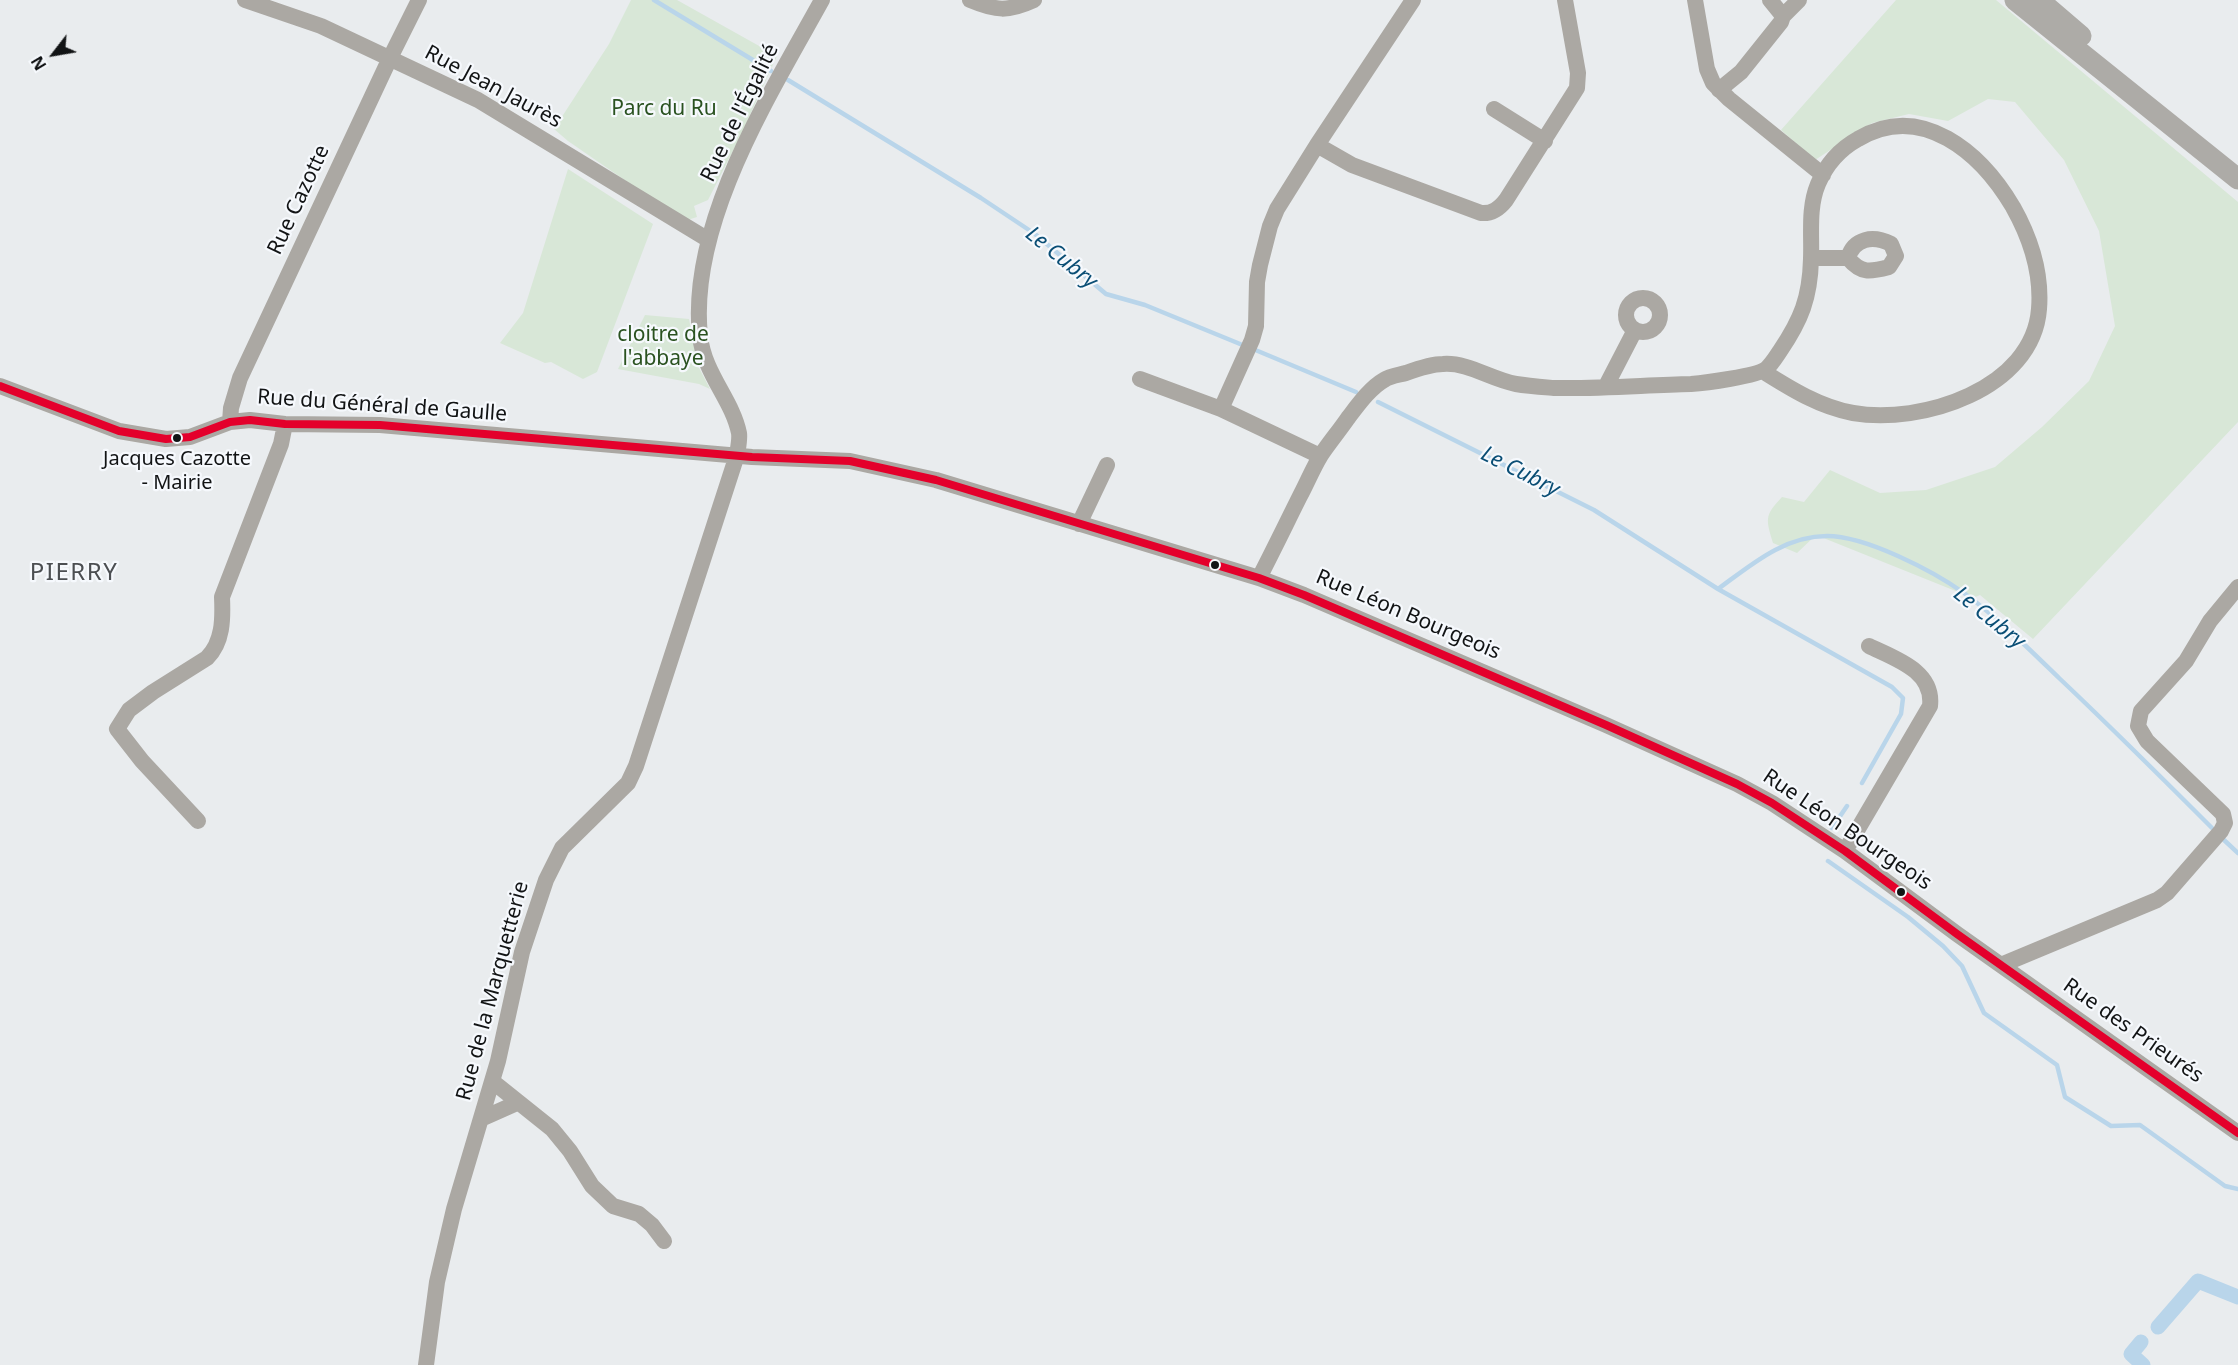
<!DOCTYPE html>
<meta charset="utf-8">
<style>
body{margin:0}
#map{position:relative;width:2238px;height:1365px;overflow:hidden;background:#e9ecee;font-family:"Noto Sans",sans-serif}
canvas{display:block}
.north{position:absolute;left:24px;top:24px;width:60px;height:60px;-webkit-text-stroke:4px #f6f9fd;paint-order:stroke;rotate:239deg;font-size:16px;font-weight:700;line-height:24px;text-align:center;color:#121415}
.north::after{content:'';display:block;margin:auto;width:21px;height:27px;background:#121415;clip-path:polygon(50% 0,100% 100%,50% 72%,0 100%)}
</style>
<div id="map">
<canvas width="2238" height="1365"></canvas>
<div class="north">N</div>
</div>
<script>
const context = document.querySelector('canvas').getContext('2d');
context.lineJoin = 'round';
function fillPath(path, color) { context.fillStyle = color; context.fill(path, 'evenodd'); }
function stroke(path, color, width, dash) { context.strokeStyle = color; context.lineWidth = width; context.lineCap = dash ? 'butt' : 'round'; context.setLineDash(dash || []); context.stroke(path); }
function drawText(font, color, halo, rows, align = 'center') {
  context.font = font + ' "Noto Sans",sans-serif'; context.lineWidth = 4.5; context.setLineDash([]); context.textBaseline = 'middle'; context.strokeStyle = halo; context.fillStyle = color; for (const [text, x, y, turn = 0] of rows) {
    context.save(); context.translate(x, y); context.rotate((+turn || 0) * Math.PI / 180); context.textAlign = isNaN(turn) ? turn : align; if (halo) context.strokeText(text, 0, 0); context.fillText(text, 0, 0); context.restore();
  }
}
fillPath(new Path2D(`
 M631,0h46l100,56 -39,85 -30,59 -14,6 3,11 -13,4 -116,-80 -14,-12 55,-85z
 M1896,0h100l242,202v220l-205,217 -53,-44 -7,3 -157,-63 -19,18 -24,-10c-7,-24 -9,-27 9,-46l22,5 26,-32 50,23 46,-3 69,-23 47,-40 47,-46 26,-55 -16,-95 -35,-71 -49,-58 -27,-3 -40,22 -39,-7 -37,9 -57,37 -34,-30z
 M568,169l85,55 -56,148 -14,7 -32,-17 -6,1 -45,-20 23,-30z
 M645,315l44,4 9,47 12,23 -11,-5 -81,-15z`), '#d8e7d7');
stroke(new Path2D(`
 M654,0l117,71
 M788,80l193,118 54,36 71,60 39,11 100,41
 M1253,349l103,43
 M1378,402l216,108 124,79 174,98 11,11 -2,16 -39,69
 M1718,589c33,-24 66,-53 109,-53 39,0 106,35 137,57 34,25 65,56 95,85 52,49 103,100 153,150
 M1832,828l15,-22
 M2224,840l14,13
 M1828,861l80,56 35,29 19,20 22,47 73,52 8,32 46,29 29,-1 85,61 13,3`), '#b9d5ea', 4.5);
stroke(new Path2D(`
 M2158,1327l40,-46 40,16
 M2141,1342l-10,12 12,11`), '#b9d5ea', 15);
stroke(new Path2D(`
 M245,0l76,26 157,74 229,139
 M970,0c26,11 38,12 64,0
 M1695,0l12,69 6,14 16,16 94,76
 M1783,16l16,-16
 M1719,90l22,-18 40,-50 2,-6 -13,-16
 M1494,109l51,32
 M1317,145l35,20 129,48c11,1 18,-4 25,-13l71,-112 1,-15 -13,-73
 M1811,258h37c13,16 22,14 41,9l7,-11 -5,-12c-18,-9 -37,-6 -43,14
 M1626 315a17 17 0 1 1 34 0a17 17 0 1 1-34 0Z
 M1140,379l81,30 99,47
 M0,386l119,45 47,8 24,-2 40,-15 20,-2 35,4 95,1 372,32 98,4 86,19 323,98 45,17 302,130 131,59 35,19 73,48 112,83 281,199
 M1606,386l29,-56
 M1221,409l31,-69 4,-14 1,-44 3,-17 10,-39 7,-17 40,-64 96,-145
 M230,422l1,-14 9,-30 150,-320 29,-58
 M1079,524l28,-59
 M1259,578c14,-27 27,-54 41,-82 7,-13 13,-28 21,-41 8,-12 18,-24 27,-37 10,-13 22,-30 36,-38 6,-4 15,-5 22,-7 11,-4 25,-9 37,-9 25,-2 49,16 73,20 12,2 26,3 38,4 46,1 92,-3 137,-4 14,-1 66,-8 75,-15 5,-4 10,-12 14,-18 21,-31 30,-53 31,-92 1,-25 -3,-51 7,-75 8,-19 22,-35 40,-45 64,-38 123,14 155,68 18,32 29,65 26,102 -6,80 -118,116 -186,104 -33,-6 -62,-24 -89,-41
 M198,821l-56,-60 -25,-32 12,-19 24,-18 54,-34c16,-16 16,-39 15,-61l59,-153 4,-20
 M1845,851l85,-145c4,-35 -34,-47 -61,-60
 M2001,965l156,-65 10,-7 54,-62 4,-8 -2,-9 -76,-73 -9,-15 3,-15 45,-50 24,-40 28,-34
 M492,1081l60,48 18,22 22,35 21,20 26,8 13,11 12,16
 M481,1119l36,-16
 M426,1365l11,-83 17,-73 44,-148 24,-109 24,-72 16,-32 66,-65 8,-17 101,-311c1,-7 3,-16 2,-22 -7,-34 -35,-59 -39,-97 -12,-112 69,-240 122,-336`), '#aba8a3', 16);
stroke(new Path2D(`
 M2015,0l223,179
 M2039,0l42,36`), '#adaba7', 21);
stroke(new Path2D(`
 M0,386l119,45 47,8 24,-2 40,-15 20,-2 35,4 95,1 372,32 98,4 86,19 323,98 45,17 302,130 131,59 35,19 73,48 112,83 281,199`), '#e4002b', 8);
for (const [x, y, r, color] of [
 [177,438,5,"#121415"],
 [1215,565,5,"#121415"],
 [1901,892,5,"#121415"]
]) { const dot = new Path2D(); dot.arc(x, y, r, 0, 2 * Math.PI); context.fillStyle = color; context.fill(dot); stroke(dot, '#f6f9fd', 2); }
drawText('20px', '#121415', '#f6f9fd', [
 ["Jacques Cazotte",177,459],
 ["- Mairie",177,483]
]);
drawText('21px', '#121415', '#f6f9fd', [
 ["Rue Jean Jaurès",493,87,28],
 ["Rue de l'Égalité",740,113,-64],
 ["Rue Cazotte",299,200,-65],
 ["Rue du Général de Gaulle",382,406,4],
 ["Rue Léon Bourgeois",1408,615,23],
 ["Rue Léon Bourgeois",1847,830,34],
 ["Rue de la Marquetterie",493,991,-75],
 ["Rue des Prieurés",2133,1031,35]
]);
drawText('21px', '#2a5220', '#f6f9fd', [
 ["Parc du Ru",664,109],
 ["cloitre de",663,335],
 ["l'abbaye",663,359]
]);
drawText('italic 22px', '#0a4e75', '#f6f9fd', [
 ["Le Cubry",1061,258,39],
 ["Le Cubry",1520,472,27],
 ["Le Cubry",1989,618,39]
]);
context.letterSpacing = '1.5px';
drawText('24px', '#4c4f52', '#f6f9fd', [
 ["PIERRY",74,573]
]);
context.letterSpacing = '0px';
</script>
